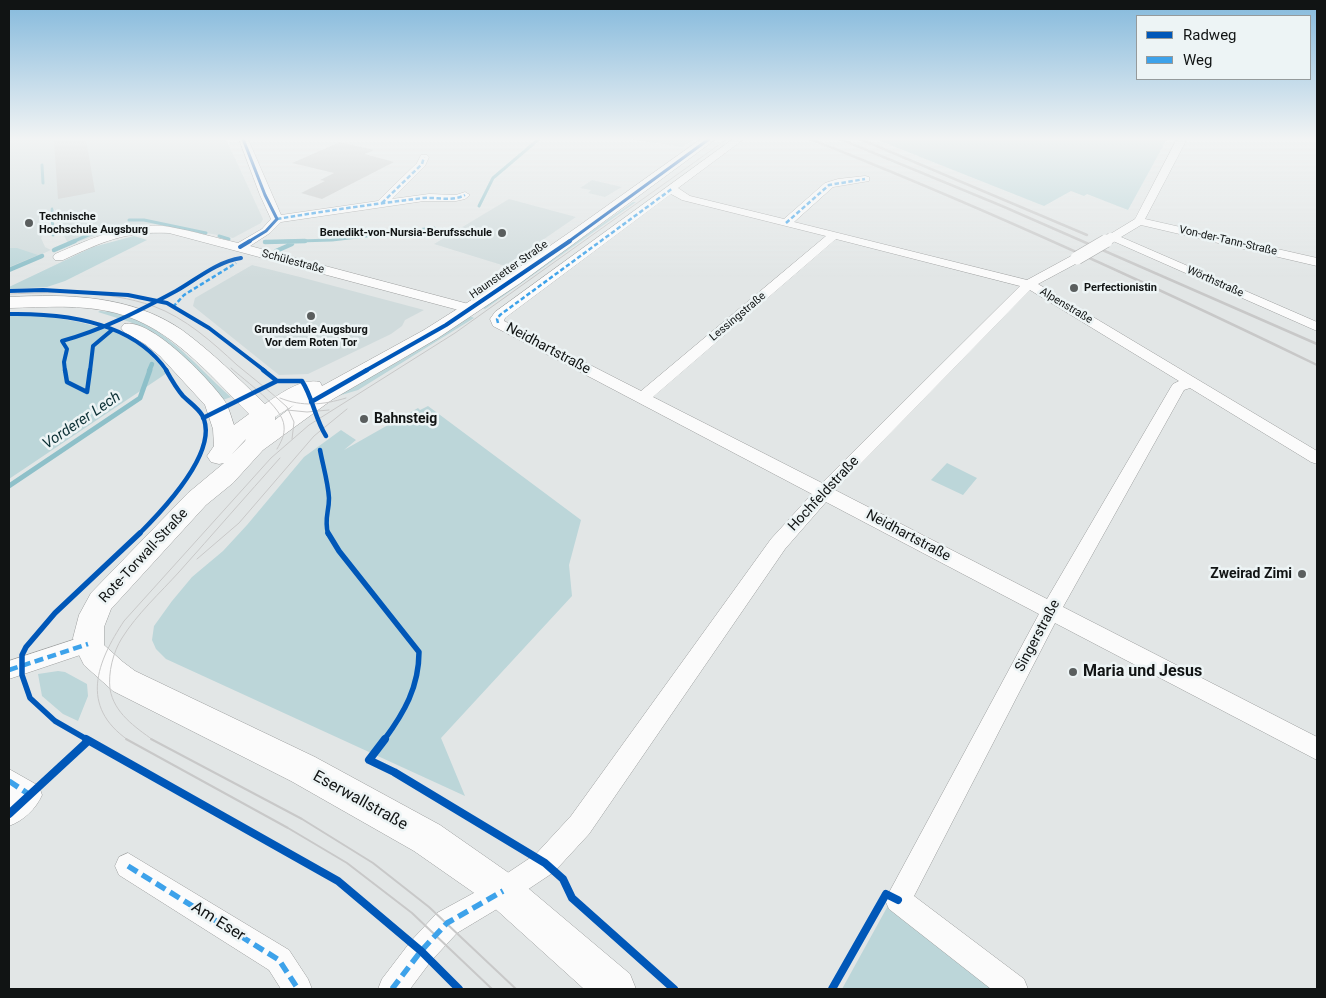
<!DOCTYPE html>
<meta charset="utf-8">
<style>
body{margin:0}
#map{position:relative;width:1326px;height:998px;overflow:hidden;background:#e2e6e6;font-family:Roboto,sans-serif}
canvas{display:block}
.frame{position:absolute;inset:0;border:10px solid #111414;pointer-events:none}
.legend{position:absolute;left:1136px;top:15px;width:175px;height:65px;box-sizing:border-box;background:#edf4f5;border:1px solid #959a9b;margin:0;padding:6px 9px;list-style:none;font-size:15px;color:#111414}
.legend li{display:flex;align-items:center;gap:10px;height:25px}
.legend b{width:25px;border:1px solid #959a9b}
</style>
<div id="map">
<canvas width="1326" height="998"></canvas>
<div class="frame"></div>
<ul class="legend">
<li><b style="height:6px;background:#0057b8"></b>Radweg</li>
<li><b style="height:6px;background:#3da2ea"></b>Weg</li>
</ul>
</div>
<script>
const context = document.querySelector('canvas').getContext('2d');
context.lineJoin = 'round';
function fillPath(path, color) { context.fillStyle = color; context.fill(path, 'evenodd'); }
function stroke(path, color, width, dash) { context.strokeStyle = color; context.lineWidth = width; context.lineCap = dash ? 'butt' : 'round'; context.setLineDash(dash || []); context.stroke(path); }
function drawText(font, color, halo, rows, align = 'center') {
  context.font = font + ' Roboto,sans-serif'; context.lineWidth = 5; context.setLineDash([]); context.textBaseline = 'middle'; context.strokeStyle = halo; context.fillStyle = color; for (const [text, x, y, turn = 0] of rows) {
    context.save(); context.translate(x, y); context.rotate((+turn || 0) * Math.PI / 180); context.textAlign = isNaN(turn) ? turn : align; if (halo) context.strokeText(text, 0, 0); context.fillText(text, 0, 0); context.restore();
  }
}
fillPath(new Path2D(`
 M9,139h217l37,80 -2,4 -28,15 -58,-11 -24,-3 -44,8 -38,13 -12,-22 -3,-15h-4l-3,21 -6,9 4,9 6,3 -42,19z
 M630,139h65l-13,8z
 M592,180l30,7 -17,10 -17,-4 3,-3 -11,-2z
 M509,199l67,18 -71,49 -71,-22z
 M252,265l48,12 124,33 -19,10 -3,6 -11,8 -83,40 -29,1 -86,-69 2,-8z`), '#d0dbdc');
fillPath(new Path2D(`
 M875,139h292l-39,71 -41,-16 -3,2 -13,-5 -27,15z
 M633,202h3l-151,107 -3,-1z
 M134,236l13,4 -82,41 -18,6 -38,2v-2l84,-40z
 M9,248h8l21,7 -29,12z
 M100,311c57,3 92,52 131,86l-8,3 -75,-70 -18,-8 -32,-10z
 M37,315c33,5 78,11 106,33 9,7 16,17 24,25l-158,106v-163z
 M470,316l4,2 -116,72 -33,10 76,-40z
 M428,406l153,114 -12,45 3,31 -131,142 24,58 -299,-137 -10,-10 -4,-9 2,-14 18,-25 20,-24 31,-26 24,-26 57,-68 37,-27 15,10 -12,10 74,-42 2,2z
 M947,463l30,15 -14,17 -32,-15z
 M58,671l7,1 22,12 1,12 -10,25 -15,-7 -21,-18 -4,-22z
 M890,902l109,87h-157z`), '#bcd6d9');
stroke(new Path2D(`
 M42,165l1,18
 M479,206l14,-28 46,-39
 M52,209l1,26
 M129,220h15l62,13
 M219,236l10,3
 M72,242l28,-12
 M265,242l67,-2 102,-12`), '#8ec0c9', 3);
stroke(new Path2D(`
 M265,242l40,-1
 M54,250l21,-9
 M276,251l16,-7
 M9,270l33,-14
 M149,371l3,-7`), '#8ec0c9', 4.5);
stroke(new Path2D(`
 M9,486l131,-88 10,-28`), '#8ec0c9', 5);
fillPath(new Path2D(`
 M68,139h18l9,53 -37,7 -4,-58z
 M340,142l34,8 -9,4 29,8 -72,37 -21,-6 24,-12 -5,-1 14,-7 -42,-10z`), '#c5c8c8');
const street = new Path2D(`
 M239,139h9l33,76 97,-14 39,-38 4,-8h6l2,2 -4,9 -33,33 37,-5 27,1 9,-3 5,3 -5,4 -9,2h-32l-143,21 -11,11 -20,13 226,60 2,3 -2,3h-10l-297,-79c-44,-2 -67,9 -106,27h-8l-2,-3 2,-3c36,-15 75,-34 115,-27 23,4 46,11 68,16l24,-14 9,-10 -11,-24z
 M733,139h11l-66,49 12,8 94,23 41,-36 13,-4 27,-3 4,1v4l-36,6 -39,35 233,58 46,-25h8l2,3 -2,3 -43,23 279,167v13l-6,-2 -121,-74 -6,2 -121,217 254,130v23l-262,-137 -141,273 110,83 4,10h-37l-102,-80 -4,-9 154,-286 -213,-112 -41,47 -196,285 -35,38 -42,28 -55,33 -26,28 -21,28h-32l4,-10 29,-38 26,-28 57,-31 42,-28 35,-38 200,-277 41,-45 -319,-168 -3,-7 5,-7zM671,194l11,6 144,36 -185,155 -137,-70 1,-3zM836,239l184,47 -198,197 -169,-86zM1030,290l149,91 -6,3 -2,3 -124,212 -212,-109z
 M1177,139h10l-42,80 172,39v8l-176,-41 -20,12 196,85v9l-204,-90 -6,-1 -2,-2 2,-2 28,-17z
 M88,635l7,3 3,6 -3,6 -86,29v-18z
 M9,769l30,17 3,9c-6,14 -19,26 -33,31z
 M128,853l161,97 19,29 4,10h-31l-12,-19 -150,-95 -4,-9 4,-9z`);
const secondary = new Path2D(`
 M701,139h15l-197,145 -81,54 -105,61 -70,51 -30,33 -27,22 -95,104 -7,18v18l19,17 12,9 180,86 125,68 76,53 114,96 6,15h-52l-94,-85 -76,-53 -123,-70 -178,-90 -29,-26 -9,-18 -2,-9 6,-23 12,-22 97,-100 36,-30 -5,1 -8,-2 -4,-6 7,-10 -1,-17 -8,-24 -45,-49 -15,-12 -21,-12 -3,-4 3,-4c26,-7 85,55 100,76 5,7 7,17 10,25l15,-11c-38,-38 -78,-87 -133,-101 -34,-9 -72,-6 -107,-5v-11c59,-3 122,-2 173,33 30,22 56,48 83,74 15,-10 36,-26 55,-22l2,4 102,-56 49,-31 100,-69zM294,405l-19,15v-3zM246,439l-1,2 -13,13z`);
stroke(street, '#9c9e9e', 1);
stroke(secondary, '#9c9e9e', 1);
fillPath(street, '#fbfbfb');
fillPath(secondary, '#fbfbfb');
stroke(new Path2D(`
 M9,294c48,-2 98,-4 144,12 33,12 59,36 84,59 17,14 34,27 50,42l7,15 -2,17
 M231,368c14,13 52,39 53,58 1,9 -3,16 -7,23
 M280,398c22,9 43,7 66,0
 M287,410l20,2 22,-2
 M197,559l42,-36 75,-87 33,-27
 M128,740c-49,-34 -31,-78 -4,-119l147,-163 38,-33 146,-92 272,-194
 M153,740c-18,-13 -39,-27 -43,-51 -2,-16 3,-37 12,-51 15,-24 38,-45 57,-66 34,-38 67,-76 101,-114`), '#c8c8c8', 1);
stroke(new Path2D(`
 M126,739l162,89 59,35 65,50 80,76
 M151,739l151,80 71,44 56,44 87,82`), '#c8c8c8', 2);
stroke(new Path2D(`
 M810,139c173,68 340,145 507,226
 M840,139l162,67 315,138
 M860,139l227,96`), '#c8c8c8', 2.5);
const streetBridgeFar1 = new Path2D(`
 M1104,242l7,-4`);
const streetBridge = new Path2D(`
 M1077,258l29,-17`);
stroke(streetBridgeFar1, '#9c9e9e', 11, []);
stroke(streetBridge, '#9c9e9e', 14, []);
stroke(streetBridgeFar1, '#fbfbfb', 10);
stroke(streetBridge, '#fbfbfb', 13);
stroke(new Path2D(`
 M382,203l40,-39 2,-7
 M277,219c48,-8 97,-15 146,-21 14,-1 29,4 42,-3
 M786,223l43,-38 36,-6
 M173,307l11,-12 52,-32
 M498,323l-1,-4 3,-4 173,-127`), '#3da2ea', 2.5, [4.5, 2.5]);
stroke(new Path2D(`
 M9,670l79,-26`), '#3da2ea', 4.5, [9, 4.5]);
stroke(new Path2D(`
 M9,781l21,14
 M128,866l151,94 19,29
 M392,989l29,-38 26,-28 56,-32`), '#3da2ea', 5.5, [11, 5.5]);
stroke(new Path2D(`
 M243,139l22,56 12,24 -11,12 -18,11
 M568,242l141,-103`), '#0057b8', 3);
stroke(new Path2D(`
 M240,247l10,-6
 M9,291l34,-1 85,5 39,8 42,25 56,43
 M9,314c56,-1 124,7 158,57
 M65,371l-1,-9 3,-13 -5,-8c40,-11 77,-30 114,-50 21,-12 40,-29 65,-33
 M90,371l3,-25 19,-16
 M365,371l81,-46 124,-84`), '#0057b8', 4);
stroke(new Path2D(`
 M65,370l2,12 20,10 3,-22
 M263,370l14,11h25c11,17 13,38 24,55
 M311,402l56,-32
 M203,418l74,-37
 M320,450c3,16 8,32 9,48 0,15 -5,20 -1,36
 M139,534c22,-22 82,-84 63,-119 -5,-8 -13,-13 -19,-19 -7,-8 -12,-17 -17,-26`), '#0057b8', 4.5);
stroke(new Path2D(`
 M328,533l11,18 80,101c0,35 -15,61 -35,88
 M88,740l-33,-19 -25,-23 -8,-23v-20l4,-8 29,-34 85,-80`), '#0057b8', 5.5);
stroke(new Path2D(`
 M86,739l252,142 83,70 38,38
 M385,739l-16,21 25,12 151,91 18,16 9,19 102,91
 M9,814l79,-73
 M832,989l54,-95 12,6`), '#0057b8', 8);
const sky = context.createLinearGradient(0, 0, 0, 278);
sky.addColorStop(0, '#84b9dc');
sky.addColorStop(0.5, '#f2f4f4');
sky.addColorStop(1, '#f2f4f400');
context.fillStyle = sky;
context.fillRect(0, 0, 1326, 278);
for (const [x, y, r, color] of [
 [29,223,5,"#5a5e5e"],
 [502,233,5,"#5a5e5e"],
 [1074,288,5,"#5a5e5e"],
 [311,316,5,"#5a5e5e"],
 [364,419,5,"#5a5e5e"],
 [1302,574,5,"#5a5e5e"],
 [1073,672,5,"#5a5e5e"]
]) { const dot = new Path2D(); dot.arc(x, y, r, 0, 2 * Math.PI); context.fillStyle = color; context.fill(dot); stroke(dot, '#edf4f5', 2); }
drawText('bold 11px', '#111414', '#edf4f5', [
 ["Technische",39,217],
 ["Hochschule Augsburg",39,230],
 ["Benedikt-von-Nursia-Berufsschule",492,233,"right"],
 ["Perfectionistin",1084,288],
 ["Grundschule Augsburg",311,330,"center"],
 ["Vor dem Roten Tor",311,343,"center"]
], 'left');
drawText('11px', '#111414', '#edf4f5', [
 ["Von-der-Tann-Straße",1228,241,13],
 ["Schülestraße",293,262,15],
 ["Haunstetter Straße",509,270,-35],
 ["Wörthstraße",1215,282,24],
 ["Alpenstraße",1066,306,31],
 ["Lessingstraße",738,317,-40]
]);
drawText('14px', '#111414', '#edf4f5', [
 ["Neidhartstraße",548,349,28],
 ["Hochfeldstraße",824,494,-47],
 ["Neidhartstraße",908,536,28],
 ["Rote-Torwall-Straße",144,556,-47],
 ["Singerstraße",1038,636,-62]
]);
drawText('bold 14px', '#111414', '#edf4f5', [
 ["Bahnsteig",374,419],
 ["Zweirad Zimi",1292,574,"right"]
], 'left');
drawText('italic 15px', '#0c3035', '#edf4f5', [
 ["Vorderer Lech",82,421,-34]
]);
drawText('bold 16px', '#111414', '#edf4f5', [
 ["Maria und Jesus",1083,672]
], 'left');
drawText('16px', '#111414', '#edf4f5', [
 ["Eserwallstraße",360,801,29],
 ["Am Eser",218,922,32]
]);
</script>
